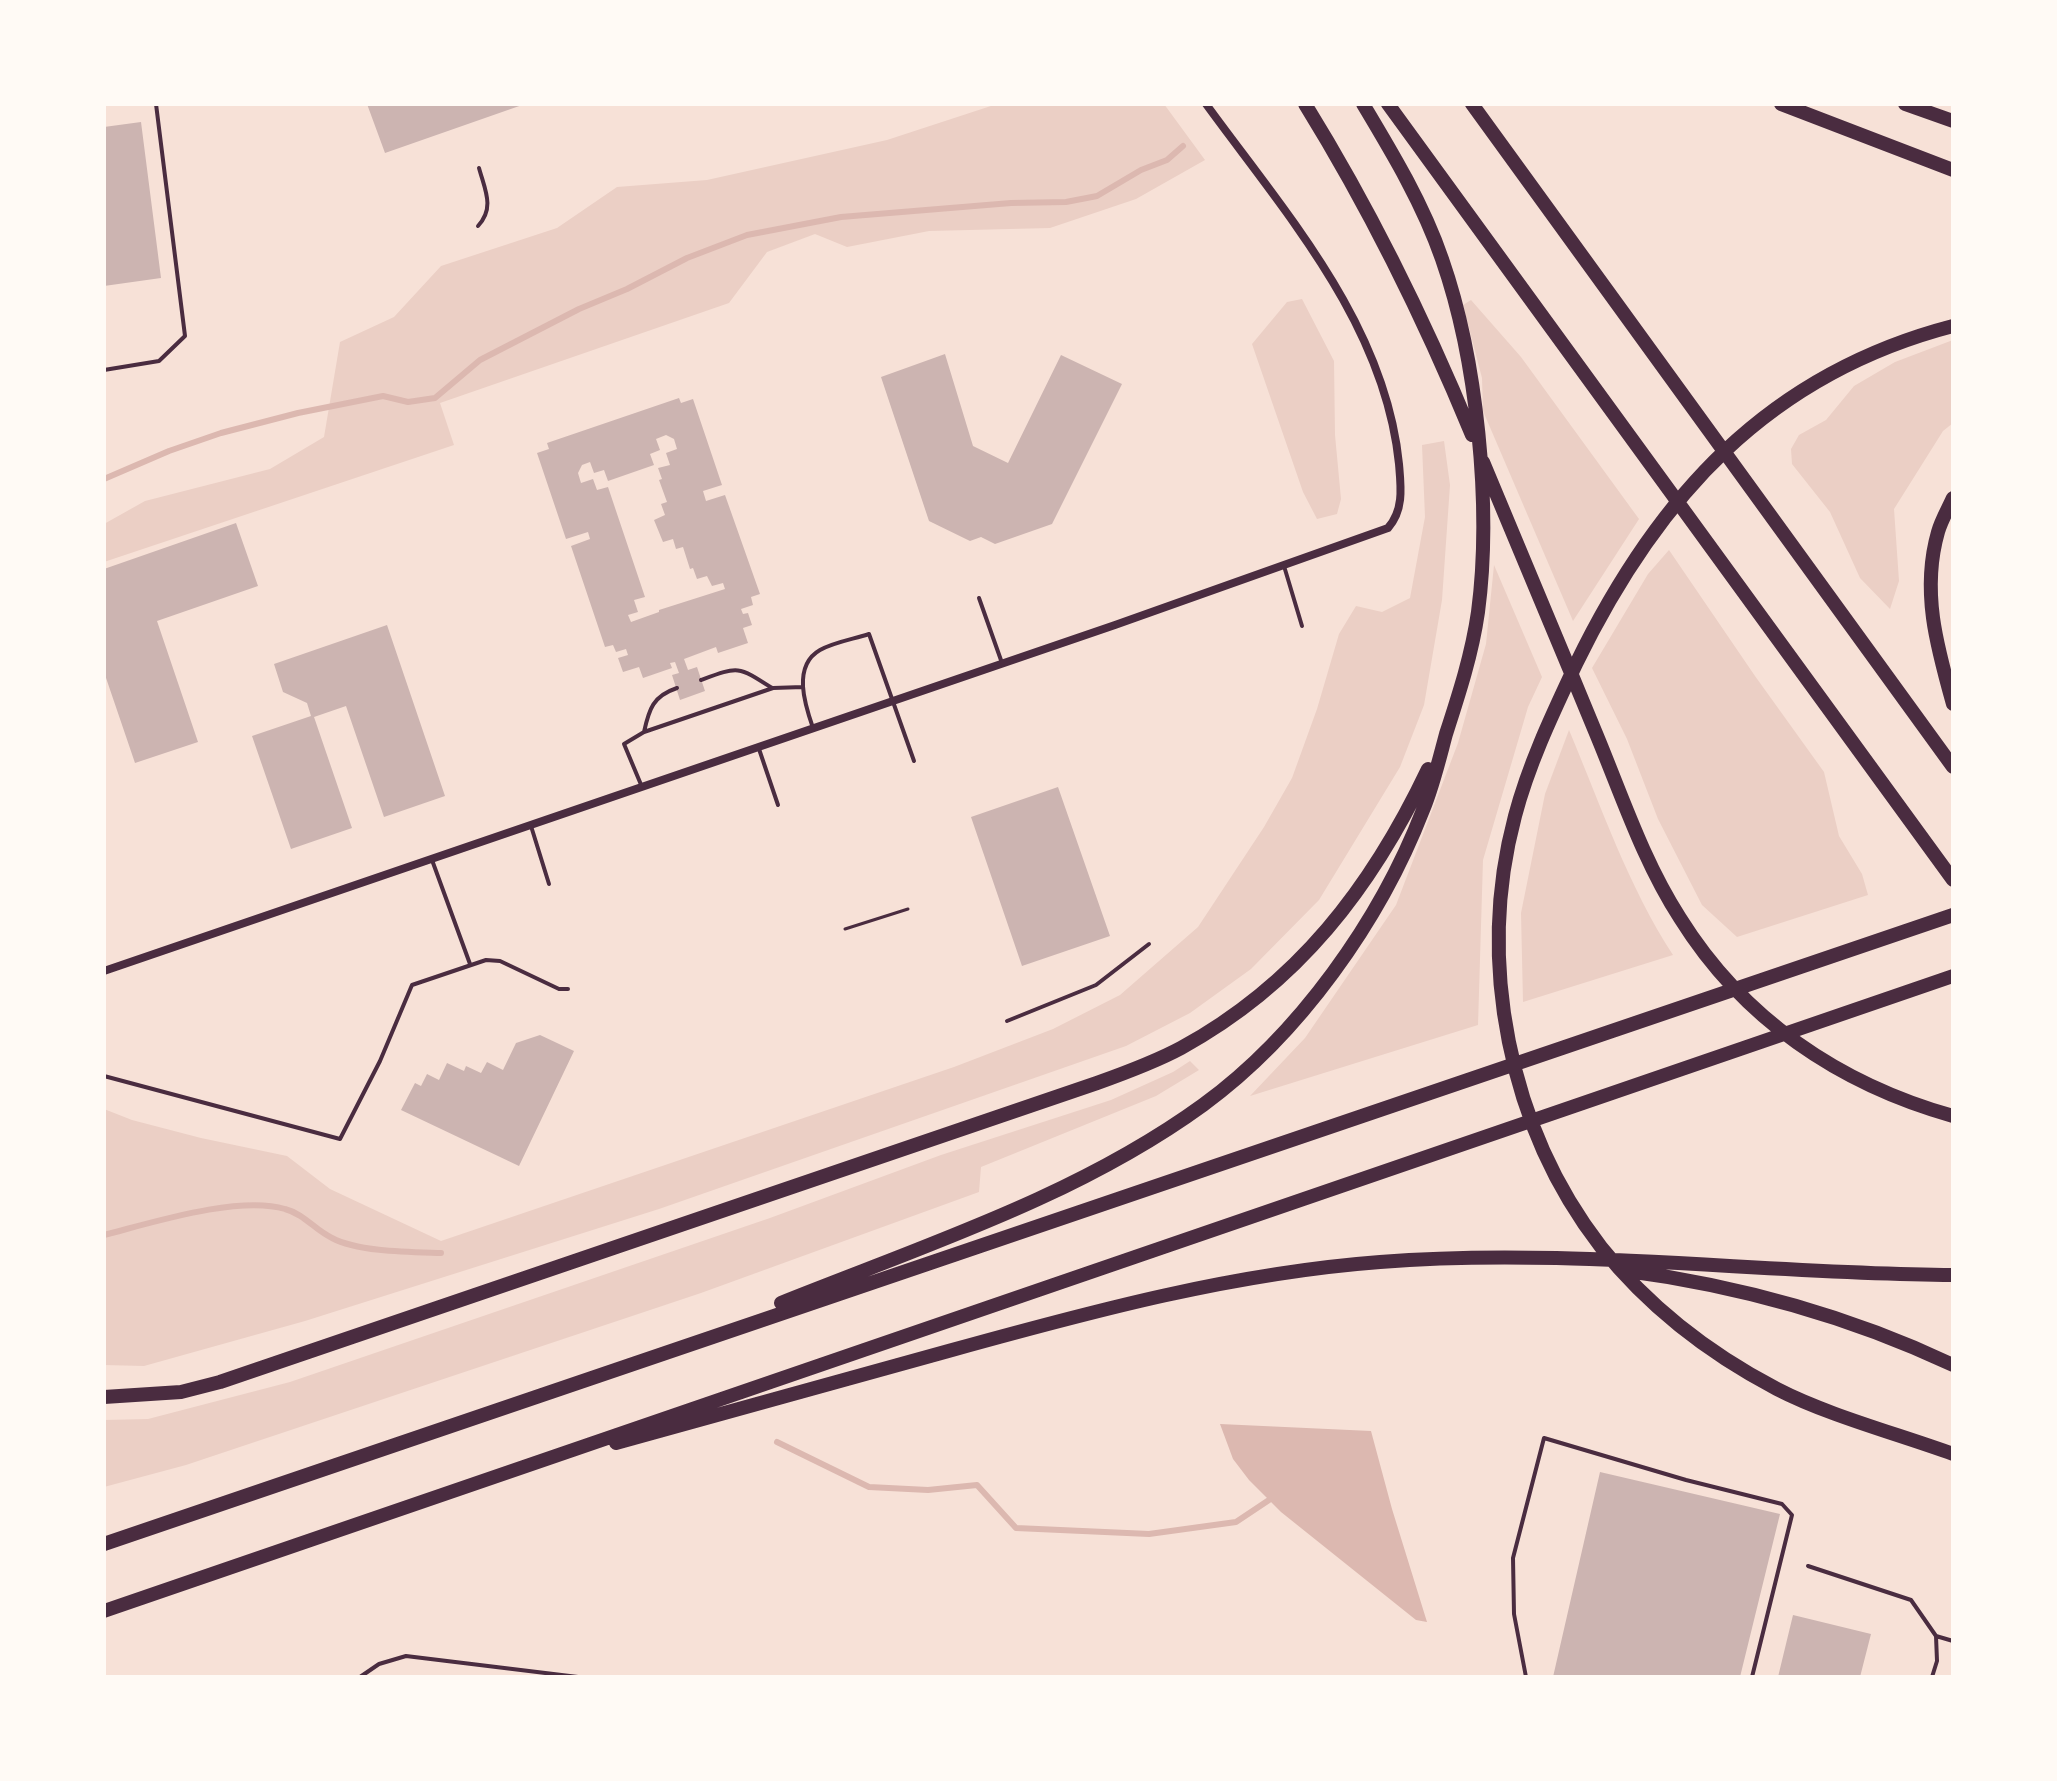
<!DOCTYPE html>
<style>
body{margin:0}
#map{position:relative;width:2057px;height:1781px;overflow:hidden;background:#f7e1d7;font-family:Merriweather,serif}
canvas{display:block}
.frame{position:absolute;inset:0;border:106px solid #fffaf5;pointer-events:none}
</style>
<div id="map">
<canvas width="2057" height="1781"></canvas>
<div class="frame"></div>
</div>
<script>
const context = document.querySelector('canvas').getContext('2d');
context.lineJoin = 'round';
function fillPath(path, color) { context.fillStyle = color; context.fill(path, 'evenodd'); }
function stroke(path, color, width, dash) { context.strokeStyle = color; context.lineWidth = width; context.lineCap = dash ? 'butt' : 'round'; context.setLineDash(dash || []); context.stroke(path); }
fillPath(new Path2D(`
 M997,104h167l41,56 -69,39 -86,29 -121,3 -82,16 -32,-13 -48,18 -38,51 -289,100 14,42 -350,117v-38l41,-23 125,-32 54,-32 16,-95 54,-25 47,-51 116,-38 60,-41 90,-7 180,-40z
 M1302,299l32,62 1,74 6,64 -4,15 -20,5 -14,-27 -51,-148 35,-42z
 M1471,300l50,57 118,162 -66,102 -90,-210 -1,-33 -19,-73z
 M1953,340v83l-10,8 -49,78 5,72 -9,28 -30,-31 -30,-66 -38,-48 -1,-15 8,-14 27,-15 28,-34 41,-24z
 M1444,441l6,44 -8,115 -18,105 -24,62 -81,133 -68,69 -61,44 -64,33 -467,163 -354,112 -161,45 -40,-1v-256l28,11 69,18 86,18 43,33 111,52 513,-174 99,-38 67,-34 78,-68 66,-100 28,-49 25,-69 22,-75 17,-28 26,6 28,-14 15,-81 -3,-72z
 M1669,550l86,126 69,96 15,64 23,38 6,21 -131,42 -35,-32 -44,-86 -31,-80 -35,-71 56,-94z
 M1494,565l48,112 -14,30 -45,153 -5,165 -228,71 55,-58 91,-133 62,-162 28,-99z
 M1569,730c32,76 59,156 104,225l-150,47 -2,-89 24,-119z
 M1190,1061l9,9 -43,26 -175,71 -2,25 -278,101 -515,172 -82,22v-67l44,-1 142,-37 480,-164 171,-63 170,-55 62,-28z`), '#ebcfc5');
fillPath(new Path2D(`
 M1220,1424l151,7 21,78 35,113 -11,-2 -135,-108 -32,-32 -16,-21z`), '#dcb8b0');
stroke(new Path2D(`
 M104,479l65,-28 52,-18 77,-20 85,-17 25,6 27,-4 45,-38 99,-51 48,-20 60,-31 60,-23 94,-18 170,-14 55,-1 31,-6 44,-26 26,-10 16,-14
 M104,1235c47,-12 135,-40 181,-26 19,5 30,21 47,29 26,14 79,14 109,15
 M777,1442l92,45 59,3 49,-5 39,43 133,6 87,-12 33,-22`), '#dcb8b0', 6);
fillPath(new Path2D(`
 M367,104h158l-140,49z
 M141,122l20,156 -57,8v-159z
 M945,354l28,92 35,17 53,-108 61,29 -70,140 -57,20 -14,-7 -11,4 -41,-20 -48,-144z
 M679,398l2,5 12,-4 29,86 -19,6 3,10 19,-6 35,99 -9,3 2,8 -12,4 2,5 5,-1 4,12 -9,3 5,15 -30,10 -2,-6 -32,12 4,11 9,-3 8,24 -25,9 -8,-25 7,-2 -4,-11 -5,1 2,5 -29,10 -4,-11 -16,5 -5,-14 10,-3 -2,-6 -10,3 -3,-7 -8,2 -34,-101 19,-7 -2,-7 -22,7 -29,-86 12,-4 -2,-6zM666,435l8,4 3,10 -11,4 4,12 -12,3 4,11 -3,1 8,22 -6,2 4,11 -11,5 9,22 10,-3 3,10 7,-2 7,22 3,-1 4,11 10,-3 5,10 11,-3 2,6 -66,21v2l-28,10 -3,-7 10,-3 -4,-12 11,-3 -37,-110 -11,3 -4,-11 -12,4 -3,-10 4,-8 8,-3 4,11 10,-3 4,11 46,-16 -4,-11 10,-4 -4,-11z
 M236,523l22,63 -101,35 41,121 -63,21 -31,-91v-103z
 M387,625l58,171 -61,21 -38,-111 -32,11 38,111 -61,21 -39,-113 59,-20 -4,-13 -24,-11 -9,-28z
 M1058,787l52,149 -88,30 -51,-149z
 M540,1035l34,16 -55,115 -118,-56 14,-27 6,3 6,-12 12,6 8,-17 17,8 2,-5 15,7 6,-11 16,8 13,-27z
 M1600,1472l180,42 -40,163h-187z
 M1793,1615l78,19 -11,43h-82z`), '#ccb4b1');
stroke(new Path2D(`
 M845,929l63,-20`), '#4a2c40', 3);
stroke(new Path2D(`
 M478,226c17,-18 7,-36 1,-58
 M104,370l55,-9 26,-25 -29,-232
 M1284,566l18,60
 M979,598l23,65
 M701,680c38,-14 37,-14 71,8
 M813,728c-8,-23 -21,-62 7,-78 14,-8 34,-11 49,-16l45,127
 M644,732c5,-23 9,-36 33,-44
 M759,749l19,56
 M642,787l-18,-43 20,-12 129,-44 30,-1
 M531,826l18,58
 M432,860l38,104
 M1007,1021l89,-36 53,-41
 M104,1076l236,63 40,-78 32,-76 74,-25 14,1 59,28h9
 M1808,1566l103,34 25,36 1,25 -5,16
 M1936,1636l17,5
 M360,1677l19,-13 27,-8 172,21
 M1526,1677l-12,-63 -1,-56 31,-120 142,42 96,24 10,11 -40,162`), '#4a2c40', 4);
stroke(new Path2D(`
 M104,971l1011,-346 273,-97c16,-18 13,-41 11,-64 -14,-140 -113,-250 -193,-360`), '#4a2c40', 8);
stroke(new Path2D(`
 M1305,104c65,105 120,217 167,331
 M1388,104l565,776
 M1472,104l481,663
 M1781,104l172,66
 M1905,104l48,17
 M1953,326c-185,48 -296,171 -377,338 -23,49 -47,99 -61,152 -39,146 -6,312 86,431 47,59 109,107 176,142 50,26 121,45 176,65
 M1483,462c37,89 75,179 112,269 26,62 48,130 85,187 63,101 159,166 273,198
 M1953,498c-5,11 -12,23 -15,34 -17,59 -1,115 15,172
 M1621,1270c115,15 226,45 332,95
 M781,1303c142,-57 297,-107 422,-198 96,-70 177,-184 220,-295 10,-24 16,-50 23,-76 13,-40 26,-80 32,-122 14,-106 -1,-253 -36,-353 -19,-55 -49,-105 -79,-155
 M104,1397l77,-5 39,-10 877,-299c28,-10 58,-21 84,-35 117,-64 191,-161 247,-279
 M616,1443c112,-31 224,-62 336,-93 141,-39 282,-77 428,-88 190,-15 382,12 573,13
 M104,1544l1849,-629
 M104,1611l1849,-635`), '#4a2c40', 14);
</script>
